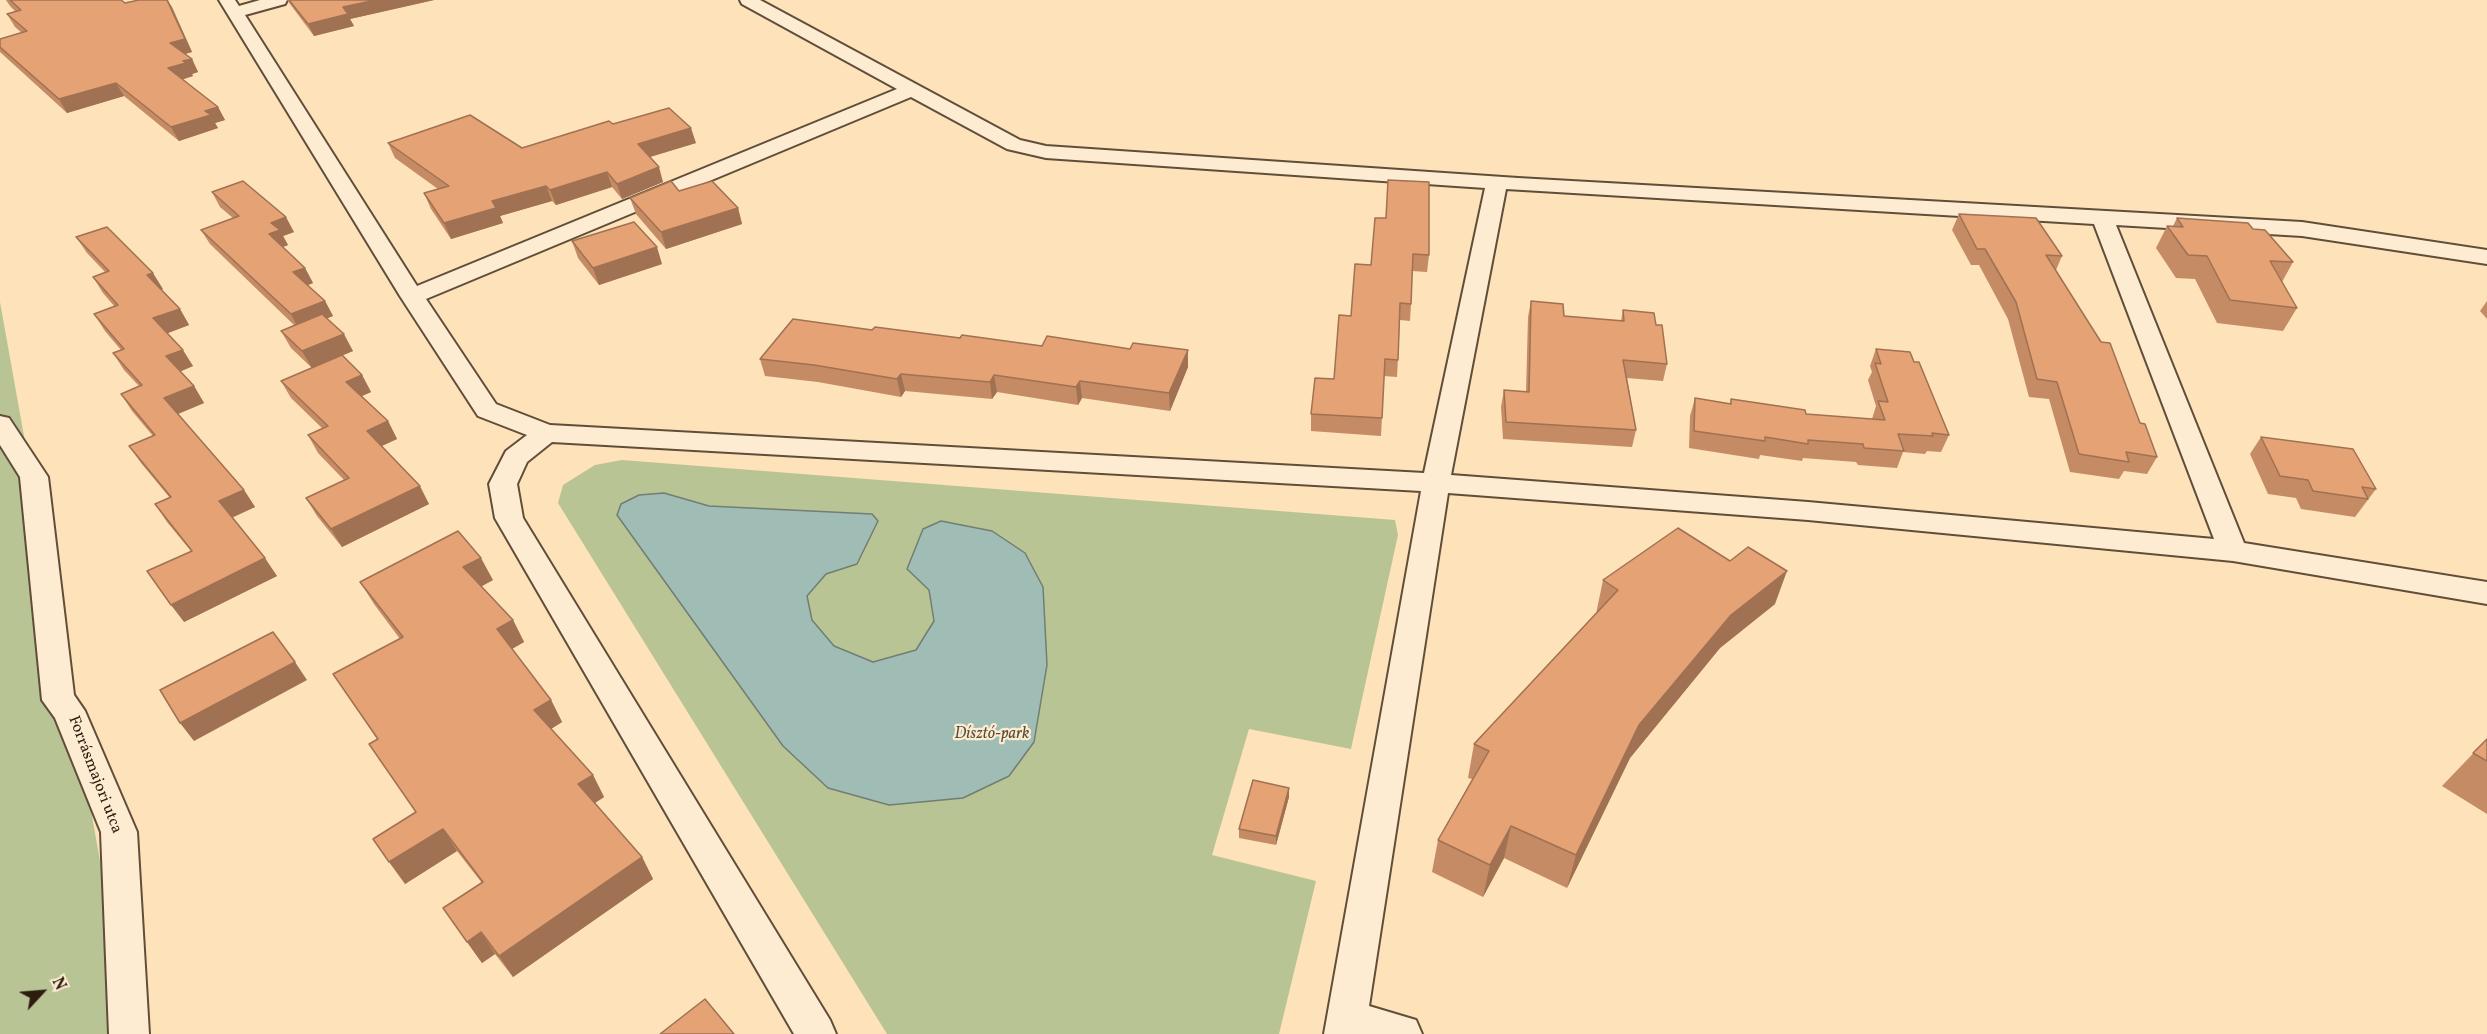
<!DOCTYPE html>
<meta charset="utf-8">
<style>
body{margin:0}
#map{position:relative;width:2487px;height:1034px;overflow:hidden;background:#fde2ba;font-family:Vollkorn,serif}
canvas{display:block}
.north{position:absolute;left:12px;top:962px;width:60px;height:60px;-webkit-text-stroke:4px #feecd2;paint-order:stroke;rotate:64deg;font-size:16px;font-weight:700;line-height:24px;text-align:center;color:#2c1d0f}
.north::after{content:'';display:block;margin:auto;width:21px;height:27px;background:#2c1d0f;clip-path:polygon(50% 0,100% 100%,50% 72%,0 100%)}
</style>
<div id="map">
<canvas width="2487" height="1034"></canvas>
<div class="north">N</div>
</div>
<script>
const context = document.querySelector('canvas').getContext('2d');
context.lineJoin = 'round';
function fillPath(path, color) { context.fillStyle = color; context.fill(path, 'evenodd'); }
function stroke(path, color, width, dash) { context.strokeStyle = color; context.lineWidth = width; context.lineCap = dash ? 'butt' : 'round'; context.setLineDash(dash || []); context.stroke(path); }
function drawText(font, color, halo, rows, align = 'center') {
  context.font = font + ' Vollkorn,serif'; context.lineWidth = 4.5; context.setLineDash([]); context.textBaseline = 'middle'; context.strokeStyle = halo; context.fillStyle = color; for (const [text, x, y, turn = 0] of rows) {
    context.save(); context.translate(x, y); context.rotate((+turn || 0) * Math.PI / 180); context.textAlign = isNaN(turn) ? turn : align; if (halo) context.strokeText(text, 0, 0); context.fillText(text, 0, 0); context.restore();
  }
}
fillPath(new Path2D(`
 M0,302l131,732h-131z
 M622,460l773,60 3,15 -47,214 -102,-20 -37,126 104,26 -37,153h-392l-329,-531 5,-18 32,-20z`), '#b9c495');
const water = new Path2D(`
 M664,493l45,13 163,8 6,7 -21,43 -31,10 -19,22 5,24 22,26 39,16 43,-12 18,-29 -5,-31 -22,-21 16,-40 18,-8 51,10 33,22 18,34 4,78 -13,77 -25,34 -46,22 -74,7 -61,-17 -45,-42 -166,-231 4,-11 18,-9z`);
fillPath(water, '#a0bdb5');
stroke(water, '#727d73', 1.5);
const street = new Path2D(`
 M219,0h16l4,6 21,-6h27l-2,4 -40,11 172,271 480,-197 -155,-85 -2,-4h20l260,140 26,6 472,32 784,44 185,28v14l-185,-28 -186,-11 128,318 243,39v22l-254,-43 -425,-41 -360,-27 -79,513 47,14 6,14h-98l97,-543 -869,-49 -25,20 -10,22 6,34 307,502 6,14h-42l-299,-516 -6,-34 17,-33 21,-16 -49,-19 -78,-120zM911,97l96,52 39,9 439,30 -61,285 -874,-48 -54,-21 -70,-105zM1506,189l588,35 120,315 -406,-37 -357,-27z
 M0,416l9,2 39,59 26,218 11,16 52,121 12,202h-40l-8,-202 -46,-114 -13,-18 -22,-223 -20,-32z`);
stroke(street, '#604e3a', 4);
fillPath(street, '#feecd2');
fillPath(new Path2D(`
 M6,0h115l4,3 43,-3 24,52 -7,2 7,5 6,13 -6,2 1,2 -11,3 36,28 7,13 -10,3 3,5 -39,13 -55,-45 -57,17 -67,-61v-13l22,-6 -7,-6 -8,-13 9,-2 -6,-6z
 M287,0h147l-84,19 4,7 -40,10z
 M613,124l83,19 -46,14 13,25 -41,17 -10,-12 -56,18 -4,-4 -52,15 3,7 -52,16 -20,-30 -7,-16 14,-4 -43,-31 -7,-15 134,5z
 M1388,180l41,75 -2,17 -15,-1 -1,33 -1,17 -10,-1 -3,57 -13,-1 -3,60 -70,-5v-17l23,-35 17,-63 20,-51 15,-47z
 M679,191l59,17 4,16 -76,25 -30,-35 -6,-16z
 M212,192l82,40 -11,4 5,9 -5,2 22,21 8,15 -6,2 18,16 8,15 -6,2 26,33 -41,17 -21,-20 -10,-17 13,-6 -84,-81 -9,-14 32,-12 -13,-11z
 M1959,214l103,42 -6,14 101,187 -10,17 -23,-3 -5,8 -49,-7 -21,-73 -20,-2 -21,-78 -29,-54h-8l-19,-35z
 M2177,218l76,11 40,33 -11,20 15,26 -14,23 -66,-8 -22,-44 -19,-1 -20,-30 11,-22h6z
 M76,237l87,52 -2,1 19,19 9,16 -22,8 26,33 -13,5 14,15 10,17 -26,11 66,76 11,17 -23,11 45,58 -93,46 7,-71 -24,-29 -12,-18 15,-6 -29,-35 -12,-17 24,-10 -21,-25 -11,-17 18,-8 -15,-16 -11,-17 8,-3 -16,-19 -11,-17 21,-7 -12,-14 -10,-16 12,-5 -18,-19z
 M572,241l90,23 -63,21 -21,-27z
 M1531,301l33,15 57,5 2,-11 33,15 11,39 -4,17 -36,-3 9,52 -4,17 -129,-8 -2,-32 3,-17 22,2 2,-75z
 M2487,301v18l-7,-8z
 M872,330l170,16 146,21 -18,44 -88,-13 -4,7 -81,-13 -5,7 -87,-8 -4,6 -83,-15 -53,-6 -5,-17z
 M1876,349l38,13 35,73 -8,17 -14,-1 -2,3 -22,-2 -6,16 -39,-3 -2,-3 -53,-4 -1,3 -42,-6 -1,4 -70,-11 1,-32 5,-18 35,6 1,-5 75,15 66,5 4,-13 -8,-26 4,-8 -2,-6z
 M362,375l9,17 -9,4 26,25 9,18 -15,7 47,58 -87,43 -25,-31 -11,-18 38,-18 -26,-27 -10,-18 15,-6 -32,-31 -10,-17z
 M2261,437l115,52 -21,28 -54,-8 -5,-11 -28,-4 -18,-40z
 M493,580l-12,6 32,34 11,22 -12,7 39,51 11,22 -11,7 42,46 11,22 -9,6 47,54 11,22 -140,98 -18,-23 -13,9 -39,-55 39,-25 -25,-32 -52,33 11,-72 -39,-73 -44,-65 67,-35 -26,-35 -14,-22z
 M1603,580l172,24 -55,44 -90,110 -63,130 -63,-30 -21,39 -51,-25 6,-32 34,-61 -4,-1 6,-34 122,-130z
 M2487,739v75l-45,-28z
 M1289,788v9l-13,48 -37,-7v-9z`), '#c48b65');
fillPath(new Path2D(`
 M167,0l5,7 20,45 -15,4 -7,-13z
 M376,0h58l-84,19 4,7 -40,10 -6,-12 35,-17z
 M192,59l6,13 -6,2 1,2 -18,6 -7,-14 15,-7z
 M116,83l8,13 -57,17 -8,-14z
 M218,107l7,13 -10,3 3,5 -39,13 -8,-14 34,-16z
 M691,128l5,15 -53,16 -5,-15z
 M659,167l4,15 -41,17 -5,-15z
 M607,172l5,15 -56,18 -6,-15z
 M546,186l6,15 -52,15 3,7 -52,16 -7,-16 48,-22z
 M738,208l4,16 -76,25 -5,-17z
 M286,217l8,15 -11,4 5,9 -11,4 -8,-15 2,-11z
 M657,247l5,17 -63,21 -6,-17z
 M305,268l8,15 -12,5 -8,-16z
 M153,273l10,16 -6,2 -10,-16z
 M325,301l8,15 -34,14 -8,-16z
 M180,309l9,16 -26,10 -10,-17z
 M344,334l9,17 -41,17 -10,-17z
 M183,350l10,16 -16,7 -11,-17z
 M1188,350v17l-18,44 -1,-18z
 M901,374l4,17 -4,6 -4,-18z
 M362,375l9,17 -16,7 -9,-17z
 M994,375l3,17 -5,7 -2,-17z
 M1080,381l2,17 -4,7 -2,-18z
 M194,386l10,17 -29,12 -11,-17z
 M388,421l9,18 -20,9 -10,-17z
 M420,486l9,18 -87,43 -11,-18z
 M244,490l11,17 -25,11 -11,-17z
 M265,558l12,18 -93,46 -13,-17z
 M481,558l12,22 -18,10 -12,-23z
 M1787,571l-12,33 -55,44 -90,110 -63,130 9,-33 63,-130 92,-110z
 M513,620l11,22 -16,9 -11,-22z
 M295,662l12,18 -113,61 -14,-18z
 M551,700l11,22 -16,10 -12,-22z
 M593,775l11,22 -14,9 -12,-22z
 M1289,788v9l-13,48v-9z
 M1511,826l-7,32 -21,39 7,-32z
 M443,829l14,22 -52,33 -16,-22z
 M642,857l11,22 -140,98 -14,-21z
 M481,932l14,22 -13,9 -15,-21z`), '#a07152');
const building = new Path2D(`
 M10,0h111l4,3 14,-3h28l18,39 -15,4 22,16 -9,2 3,2 -18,5 50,39 -13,4 6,4 -40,12 -55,-44 -57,16 -59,-52v-8l27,-8 -20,-17 14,-4z
 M289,0h87l-33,7 5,7 -40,10z
 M669,108l22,20 -53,16 21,23 -42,17 -10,-12 -57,18 -4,-4 -54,15 4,7 -52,15 -20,-30 25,-7 -61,-43 82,-28 52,33 87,-27 4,3z
 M1388,180l41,2v73l-16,-1 -2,50 -11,-1 -2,57 -13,-1 -3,59 -71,-4 4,-36 19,1 5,-64 12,1 4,-52 16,1 4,-47h11z
 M243,181l43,36 -15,6 9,7 -11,4 36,34 -12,4 32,29 -34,13 -90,-84 38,-14 -27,-24z
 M671,181l8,10 33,-10 26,27 -77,24 -31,-34z
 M1959,214l77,4 26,38 -16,-1 55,87 9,1 30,80 5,1 12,33 -31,-5 3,10 -50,-8 -22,-72 -20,-3 -21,-77 -31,-53h-8z
 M2177,218l71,5 5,6 12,1 28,32 -23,-1 27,47 -67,-8 -23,-44 -19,-1 -21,-29 16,1z
 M634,222l23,25 -64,21 -21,-27z
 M107,227l46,46 -6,2 33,34 -27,9 30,32 -17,6 28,30 -30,12 80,92 -25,11 46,57 -94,47 -24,-34 45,-20 -37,-47 16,-7 -42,-51 26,-11 -34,-41 21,-9 -29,-32 11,-4 -30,-35 24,-9 -25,-28 16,-6 -33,-34z
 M1531,301l32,3 1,12 60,5 -1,-11 31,3 2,12h6l5,39 -44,-4 13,70 -130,-8 -2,-32 25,2z
 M322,314l22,20 -42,17 -21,-20z
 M793,319l79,11 3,-3 85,11 2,-3 80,11 5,-10 83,13 3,-6 55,7 -19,43 -89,-12 -4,6 -82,-12 -4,7 -89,-8 -4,5 -83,-14 -54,-6z
 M1876,349l34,3 4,10h5l30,73 -17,-2 1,3 -35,-2 6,17 -40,-3 -1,-4 -55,-4v4l-43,-7v4l-71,-10 1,-33 36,6v-5l74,11 1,4 79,6 -7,-19 10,1 -13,-39 6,1z
 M342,355l20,20 -16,7 42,39 -21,10 53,55 -89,43 -25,-31 43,-20 -41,-43 20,-9 -47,-45z
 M2261,437l92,12 23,40 -14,-2 6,12 -55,-8 -5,-11 -28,-4z
 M1678,528l52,33 18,-14 39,24 -56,44 -92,110 -63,130 -65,-29 -21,39 -52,-25 51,-89 -15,-7 144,-154 -15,-10z
 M458,531l23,27 -18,9 50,53 -16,9 54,71 -17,10 59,65 -15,9 64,73 -143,99 -18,-24 -14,10 -24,-34 40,-26 -40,-53 -54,33 -16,-23 43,-27 -47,-68 9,-5 -45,-65 70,-37 -43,-55z
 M273,632l22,30 -115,61 -20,-33z
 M2487,739v22l-14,-8z
 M1253,780l36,8 -13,48 -37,-7z
 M705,999l29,35h-74z`);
fillPath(building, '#e4a275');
stroke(building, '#a07152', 1.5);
drawText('italic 16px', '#564f37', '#feecd2', [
 ["Dísztó-park",992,735]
]);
drawText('16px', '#2c1d0f', '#feecd2', [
 ["Forrásmajori utca",94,775,69]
]);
</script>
